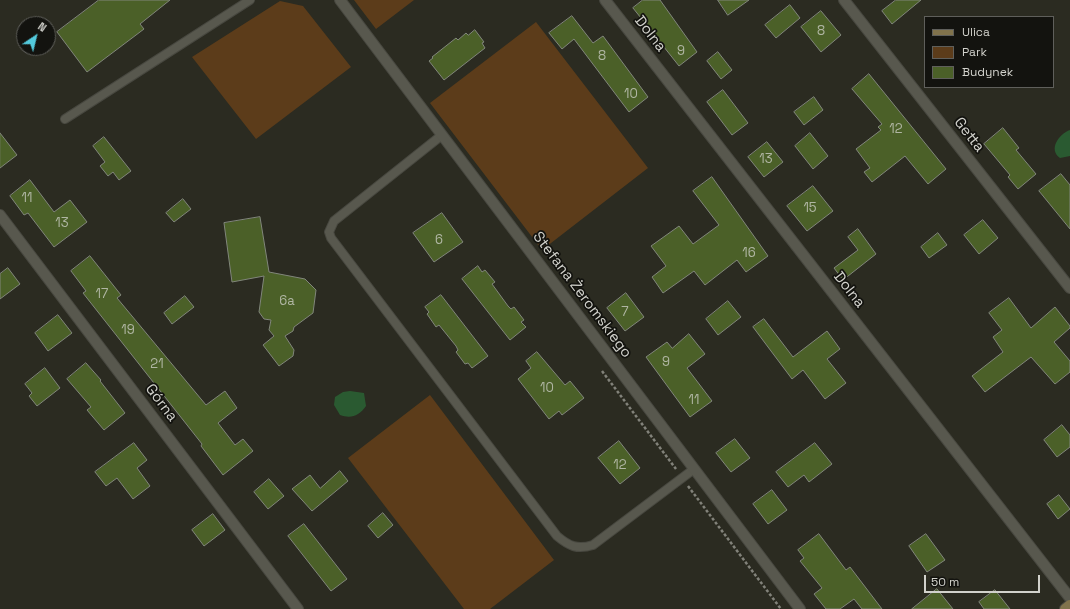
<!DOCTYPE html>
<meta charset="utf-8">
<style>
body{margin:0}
#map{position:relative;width:1070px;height:609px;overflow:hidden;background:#2b2b21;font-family:"Space Grotesk",sans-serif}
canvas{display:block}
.legend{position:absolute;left:924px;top:16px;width:130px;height:72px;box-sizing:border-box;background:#13130f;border:1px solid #5f5f5b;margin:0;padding:5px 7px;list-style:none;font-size:12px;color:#d2d2cc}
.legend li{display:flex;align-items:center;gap:8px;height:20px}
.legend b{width:20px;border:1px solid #5f5f5b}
.north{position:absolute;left:16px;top:16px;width:40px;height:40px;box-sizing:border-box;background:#13130f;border:1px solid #5f5f5b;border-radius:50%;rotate:35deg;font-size:11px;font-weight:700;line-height:16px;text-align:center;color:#d2d2cc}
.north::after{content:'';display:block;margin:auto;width:14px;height:18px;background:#53cadc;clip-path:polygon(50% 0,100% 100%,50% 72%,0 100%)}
.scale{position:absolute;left:924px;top:575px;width:116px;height:18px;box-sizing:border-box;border:2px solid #d2d2cc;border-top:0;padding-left:5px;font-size:12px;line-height:14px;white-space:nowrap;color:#d2d2cc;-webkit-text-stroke:3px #13130f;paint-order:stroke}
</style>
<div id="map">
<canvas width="1070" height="609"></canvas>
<ul class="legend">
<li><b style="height:5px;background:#81734c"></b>Ulica</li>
<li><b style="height:11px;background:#5c3c1a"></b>Park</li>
<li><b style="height:11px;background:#4b6028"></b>Budynek</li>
</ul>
<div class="north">N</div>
<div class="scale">50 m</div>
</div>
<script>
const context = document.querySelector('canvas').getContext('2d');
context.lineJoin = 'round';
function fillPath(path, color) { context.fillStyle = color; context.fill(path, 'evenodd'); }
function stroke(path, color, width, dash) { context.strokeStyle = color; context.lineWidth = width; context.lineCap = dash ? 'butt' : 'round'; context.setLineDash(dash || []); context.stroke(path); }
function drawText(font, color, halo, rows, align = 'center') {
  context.font = font + ' "Space Grotesk",sans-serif'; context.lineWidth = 3.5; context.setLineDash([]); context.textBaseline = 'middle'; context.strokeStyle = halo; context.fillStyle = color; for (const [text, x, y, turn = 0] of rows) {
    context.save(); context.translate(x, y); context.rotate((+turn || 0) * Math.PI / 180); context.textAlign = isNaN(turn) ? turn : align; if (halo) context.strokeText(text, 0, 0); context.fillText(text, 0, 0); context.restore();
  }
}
fillPath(new Path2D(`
 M354,0h60l-38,29z
 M280,1l23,5 48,61 -95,72 -64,-82z
 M536,22l112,146 -106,82 -112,-147z
 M430,395l124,165 -64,49h-26l-116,-151z`), '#5c3c1a');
fillPath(new Path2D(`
 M1070,130v26l-10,2c-12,-9 -1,-24 10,-28z
 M350,391l14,2 2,13c-7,10 -15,13 -26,9l-6,-10 1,-8 8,-5z`), '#2a5a31');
const building = new Path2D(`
 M99,0h71l-30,24 4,5 -57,43 -30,-40z
 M643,0h17l37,52 -18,14 -46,-58z
 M718,0h31l-21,15z
 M896,0h25l-29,24 -10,-13z
 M790,5l10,13 -24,20 -11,-13z
 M821,11l20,24 -20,17 -20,-25z
 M572,16l21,27 10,-7 45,61 -19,15 -55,-73 -12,10 -13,-16z
 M475,30l9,12 -2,1 3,5 -41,32 -15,-19 4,-3 -1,-1 24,-19 2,2 8,-7 2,2z
 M718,52l14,18 -11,9 -14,-18z
 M869,74l77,95 -18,15 -23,-28 -33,26 -8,-10 6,-4 -14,-19 25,-19 -3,-3 4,-3 -30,-35z
 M723,90l25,33 -16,12 -25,-33z
 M814,97l9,13 -19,15 -10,-13z
 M1003,128l16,20 -3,2 20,24 -18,15 -10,-12 2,-2 -26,-31z
 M0,133l17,22 -17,13z
 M810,133l18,23 -15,13 -18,-23z
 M104,137l27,34 -12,9 -6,-8 -5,4 -8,-10 5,-4 -12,-16z
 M767,142l16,20 -19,15 -16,-20z
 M1061,174l9,11v44l-31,-38z
 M712,177l56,79 -22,16 -9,-12 -32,25 -11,-14 -31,22 -11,-16 14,-11 -15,-20 28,-20 14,18 26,-19 -26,-34z
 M30,180l24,32 16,-12 17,22 -33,25 -26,-34 -4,2 -14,-19z
 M813,186l20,25 -26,20 -20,-25z
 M183,199l8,10 -17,13 -8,-9z
 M442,213l21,29 -29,20 -21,-29z
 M260,217l9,55 36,7 11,11 -3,23 -19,14 -1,4 -8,5 9,14 -1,6 -14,10 -16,-21 11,-9 -5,-6 2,-10 -7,-1 -5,-7 5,-36 -32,6 -8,-59z
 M983,220l15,18 -19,16 -15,-19z
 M858,229l18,25 -33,26 -9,-12 24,-18 -10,-13z
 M938,233l9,12 -18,13 -8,-11z
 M90,256l31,39 -4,3 89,107 19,-14 12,17 -19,15 17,22 8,-6 10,12 -30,24 -22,-29 1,-2 -119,-151 3,-2 -15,-20z
 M478,266l4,6 3,-2 10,12 -3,2 16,22 3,3 3,-2 10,13 -3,2 5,5 -16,13 -48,-61z
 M8,268l12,16 -20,15v-25z
 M626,293l18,24 -19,14 -18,-23z
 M441,295l47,61 -16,12 -4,-5 -3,1 -9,-12 2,-2 -2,-4 -17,-21 -3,2 -9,-13 2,-2 -4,-5z
 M185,296l9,11 -22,17 -8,-11z
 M1009,298l22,30 24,-21 15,19v2l-16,14 16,19v11l-15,12 -24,-27 -46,35 -13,-16 31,-24 -10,-15 9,-7 -13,-17z
 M728,301l13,16 -23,18 -12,-16z
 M58,315l14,18 -24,18 -13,-18z
 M764,319l29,38 34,-26 13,18 -13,10 19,24 -21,16 -22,-29 -11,9 -39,-52z
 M689,334l16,20 -18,14 25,33 -22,16 -44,-60 21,-15 5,6z
 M537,352l28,33 5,-4 14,17 -22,17 -3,-4 -10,8 -31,-40 13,-11 -5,-7z
 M86,363l15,17 -1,1 25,32 -21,17 -17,-20 4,-3 -24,-28z
 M45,368l15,20 -23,18 -8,-10 3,-3 -7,-9z
 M1062,425l8,10v12l-13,10 -13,-17z
 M735,439l15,19 -19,14 -15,-19z
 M619,441l21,27 -20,16 -22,-26z
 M134,443l13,17 -10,8 13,18 -17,13 -16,-21 -11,8 -11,-14z
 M815,443l17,21 -23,18 -5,-7 -16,12 -12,-15z
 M340,471l8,10 -36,30 -20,-22 18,-14 10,13z
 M269,479l15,17 -16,13 -14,-17z
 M772,490l15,20 -19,14 -15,-20z
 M1059,495l11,14 -12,10 -11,-15z
 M383,513l10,12 -15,13 -10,-12z
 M213,514l12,16 -21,16 -12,-16z
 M304,524l43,55 -16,12 -43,-55z
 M819,534l27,36 4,-3 32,42h-20l-8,-10 -14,10h-14l-12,-15 8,-6 -22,-27 4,-3 -6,-8z
 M926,534l19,26 -18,12 -18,-26z
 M937,589l16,20h-41z
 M995,590l15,19h-26l-5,-7z`);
fillPath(building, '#4b6028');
stroke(building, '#81867b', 1);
const lane = new Path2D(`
 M65,119l185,-119
 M442,135l-108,86 -5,11 2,6 226,298c12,10 20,14 36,9l101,-76`);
const street = new Path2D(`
 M340,0l460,609
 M605,0l465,598
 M844,0l226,288
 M0,215l298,394`);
const secondary = new Path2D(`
 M1065,609l5,-4`);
stroke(lane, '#484840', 10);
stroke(street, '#484840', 12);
stroke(secondary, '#484840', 12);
stroke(new Path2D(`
 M602,371l74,98
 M688,486l93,123`), '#82827a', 2.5, [3, 2]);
stroke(lane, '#58584e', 8);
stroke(street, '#58584e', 10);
stroke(secondary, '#81734c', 10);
drawText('13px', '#b0b6a3', null, [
 ["8",821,31],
 ["9",681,51],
 ["8",602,56],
 ["10",631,94],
 ["12",896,129],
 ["13",766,159],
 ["11",27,198],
 ["15",810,208],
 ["13",62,223],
 ["6",439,240],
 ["16",749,253],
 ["17",102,294],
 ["6a",287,301],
 ["7",625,312],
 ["19",128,330],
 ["9",666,362],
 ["21",157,364],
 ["10",547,388],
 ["11",694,400],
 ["12",620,465]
]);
drawText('15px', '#d2d2cc', '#13130f', [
 ["Dolna",650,34,52],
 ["Getta",969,135,52],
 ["Dolna",849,290,52],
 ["Stefana Żeromskiego",582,295,53],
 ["Górna",161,403,53]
]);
</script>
